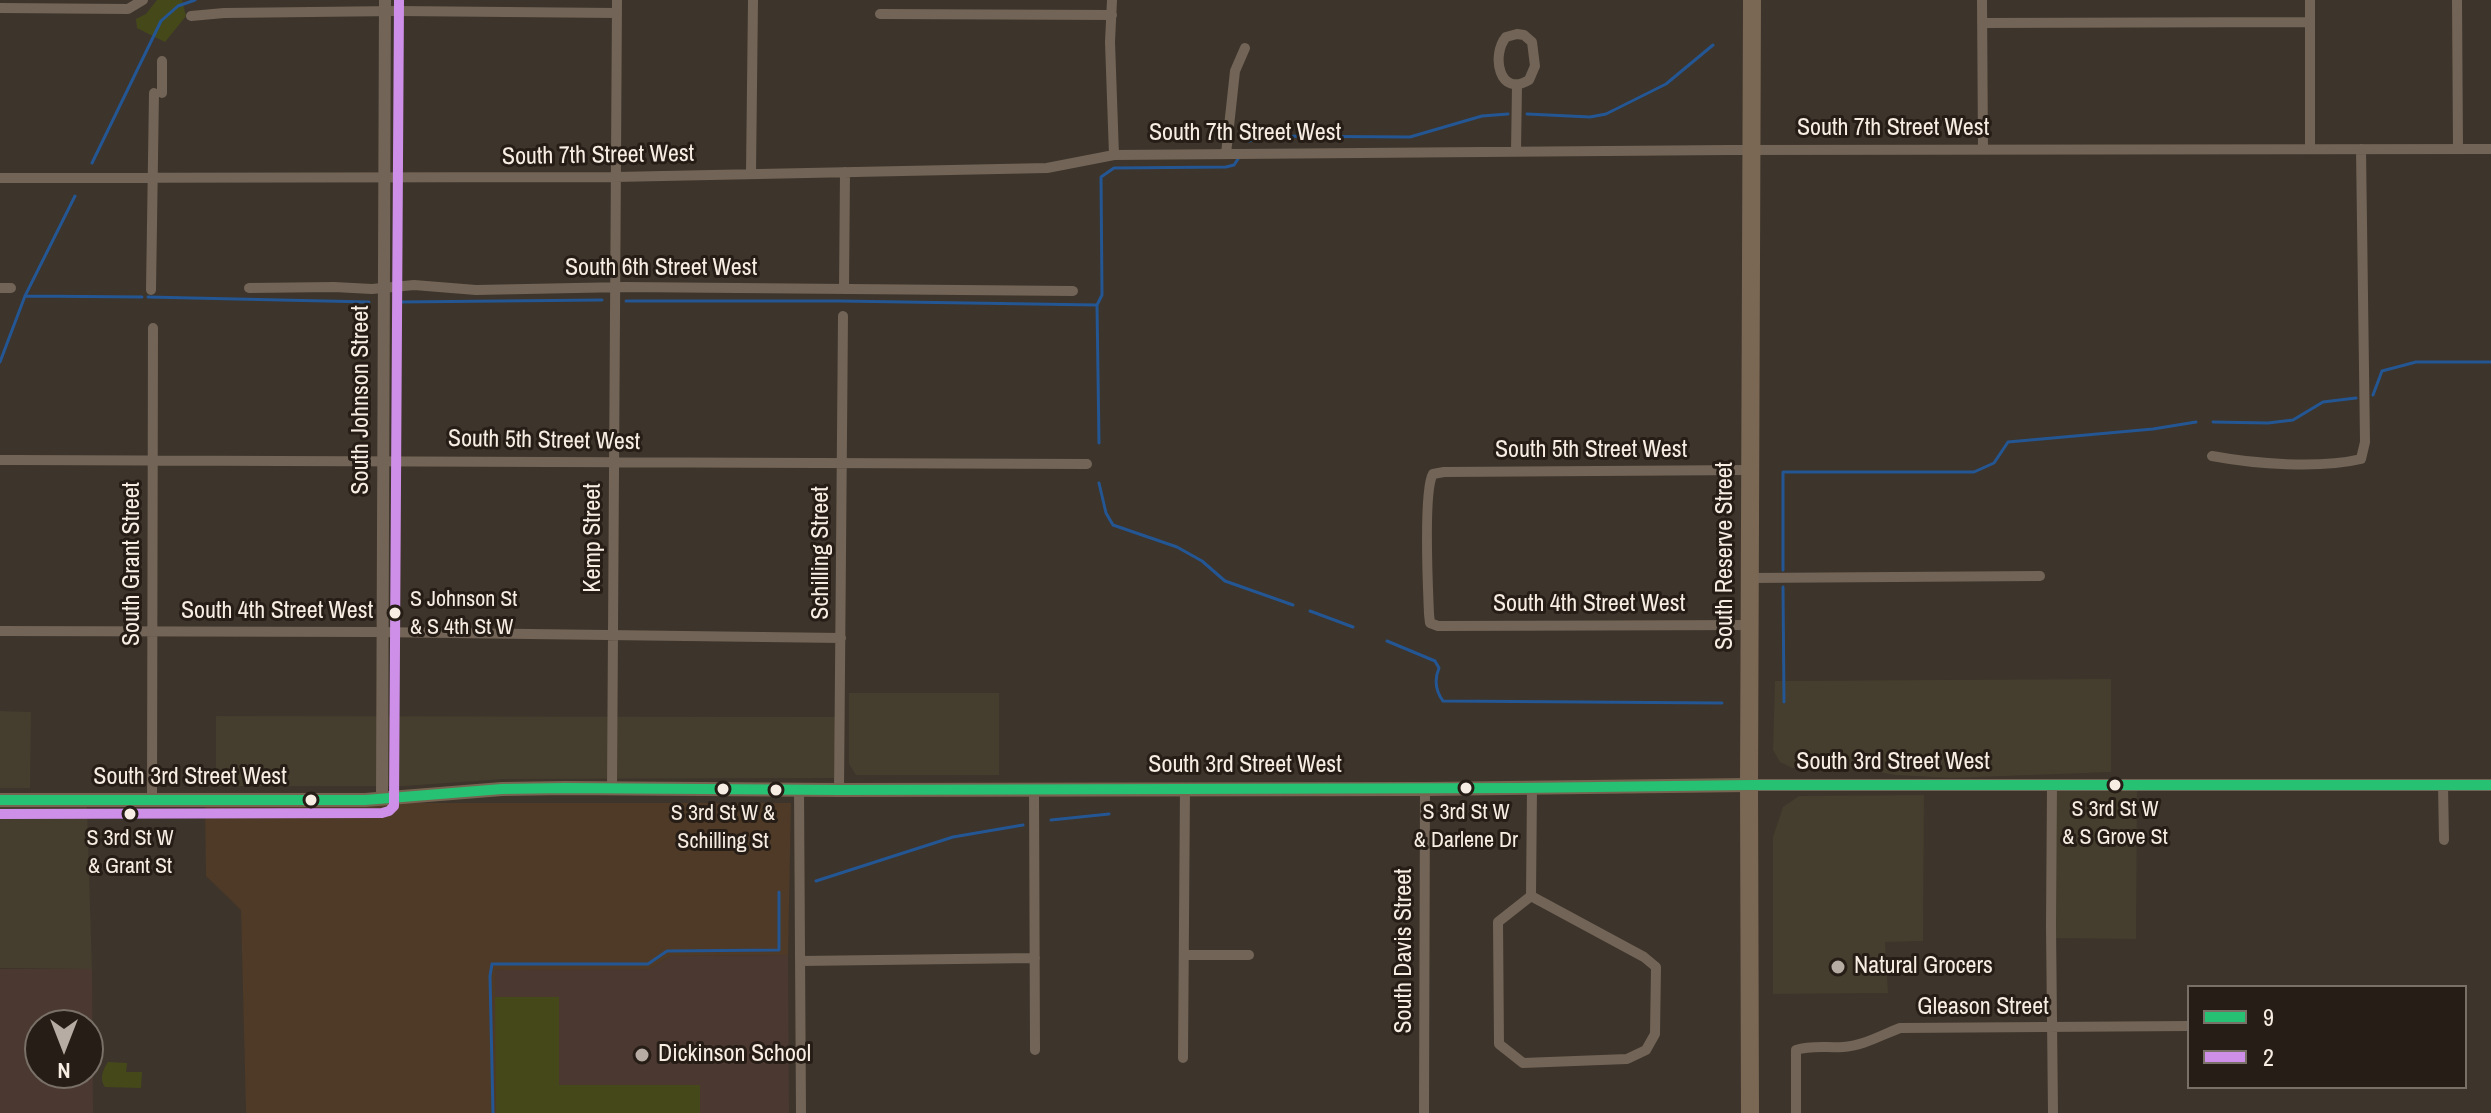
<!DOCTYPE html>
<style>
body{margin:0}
#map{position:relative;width:2491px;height:1113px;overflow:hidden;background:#3d342b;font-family:"Archivo Narrow",sans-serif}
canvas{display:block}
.legend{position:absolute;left:2187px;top:985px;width:280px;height:104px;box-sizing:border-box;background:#251d16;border:2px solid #797068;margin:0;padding:10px 14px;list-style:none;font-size:24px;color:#f8ede3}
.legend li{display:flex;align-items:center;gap:16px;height:40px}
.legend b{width:40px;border:2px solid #797068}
.north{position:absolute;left:24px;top:1009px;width:80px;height:80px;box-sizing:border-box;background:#251d16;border:2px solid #797068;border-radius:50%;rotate:180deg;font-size:22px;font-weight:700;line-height:32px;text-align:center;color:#f8ede3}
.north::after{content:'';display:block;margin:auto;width:28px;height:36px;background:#b7aca3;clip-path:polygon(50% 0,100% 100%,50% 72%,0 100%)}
</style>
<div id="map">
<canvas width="2491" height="1113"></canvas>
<ul class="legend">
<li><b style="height:10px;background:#26c172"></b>9</li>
<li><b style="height:10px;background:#ce8fe9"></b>2</li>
</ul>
<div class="north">N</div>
</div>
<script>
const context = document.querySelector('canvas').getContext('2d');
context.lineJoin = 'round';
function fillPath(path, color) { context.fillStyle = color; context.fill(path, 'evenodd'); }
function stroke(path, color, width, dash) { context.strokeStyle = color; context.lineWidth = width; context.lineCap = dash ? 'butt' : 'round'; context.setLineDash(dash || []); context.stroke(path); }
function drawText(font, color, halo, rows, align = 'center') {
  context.font = font + ' "Archivo Narrow",sans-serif'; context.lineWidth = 6; context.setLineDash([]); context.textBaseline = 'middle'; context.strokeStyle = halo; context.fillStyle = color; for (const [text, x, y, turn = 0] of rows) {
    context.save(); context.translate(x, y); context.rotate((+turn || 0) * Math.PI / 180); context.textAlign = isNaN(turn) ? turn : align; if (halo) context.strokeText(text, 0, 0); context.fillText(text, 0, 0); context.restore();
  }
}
fillPath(new Path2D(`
 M2111,679v93l-160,6 -56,-3 -32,-6 -71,-1 -12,-6 -7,-12 2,-69z
 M849,693h150v82h-143l-7,-11z
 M0,711l31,1 -1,76h-30z
 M216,716l620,1 -2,61 -330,1 -100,7h-188z
 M2048,791h89l-1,148 -89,-1z
 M1924,795l-1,146 -38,1 3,51 -115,1v-157l10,-30 16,-11z
 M87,806l5,163 -92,-1v-161z`), '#453d2d');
fillPath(new Path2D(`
 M205,803h586l-3,152 -118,1 -20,13 -154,144h-250l-5,-203 -35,-34z`), '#4e3a27');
fillPath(new Path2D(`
 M788,955l1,158h-293l-1,-143 155,-1 20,-13z
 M0,969h92l1,144h-93zM40,1025h48v48h-48z`), '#4b3931');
fillPath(new Path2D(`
 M157,0h25l4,16 -21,26 -28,-14 -1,-9 10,-5z
 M495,997h64v88h141v28h-204z
 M108,1062l19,1 -1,9h16l-1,16 -36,-1c-6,-8 -2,-18 3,-25z`), '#45491a');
stroke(new Path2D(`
 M1527,114l63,3 16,-3 60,-30 47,-39
 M1249,141l13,-5 148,1 72,-21 26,-2
 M92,163l69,-142 17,-15 17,-6
 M26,296l116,1
 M148,297l221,5
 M626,301h213l258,4 5,-10 -1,-118 13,-9 112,-1 8,-2 4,-6
 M400,302l202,-2
 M1097,305l2,138
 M0,362l25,-66 50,-100
 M2373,395l9,-24 34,-9h75
 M2213,422l55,1 25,-3 30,-18 33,-4
 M1099,483l7,30 7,12 64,22 25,14 23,20 68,24
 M1783,570v-98h191l20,-9 14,-21 145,-13 43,-7
 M1783,587l1,115
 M1310,611l43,16
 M1387,641l48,20 4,7c-5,12 -4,22 4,33l279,2
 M1051,820l58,-6
 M816,881l137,-44 70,-12
 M493,1113l-3,-137 2,-12h156l19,-13 112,-1v-58`), '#235693', 3);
stroke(new Path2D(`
 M1112,0l-2,42 4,113
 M1982,0l1,149
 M2310,0v148
 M2457,0l1,149
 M0,8l128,1 15,-9
 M880,14l232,1
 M191,16l33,-3 173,-2 220,2
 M1982,23l328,-1
 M1517,34l7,1 8,7 3,24 -6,14c-30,18 -38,-25 -23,-43z
 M162,61v32
 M1516,151l1,-66
 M1226,154l9,-83 10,-23
 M751,173l2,-173
 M0,178l615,-1 432,-9 67,-13 615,-5 762,-1
 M0,288h11
 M249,288l85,-1 38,2 42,-4 62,5 149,-3 448,4
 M844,289l1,-117
 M151,290l3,-197
 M2212,456c43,8 107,13 149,3l4,-17 -4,-293
 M0,460c362,-1 724,4 1087,4
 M1750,578l290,-2
 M1750,625l-312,1 -8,-3 -1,-9c-1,-25 -6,-124 4,-140l11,-2 306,-2
 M0,631l373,1 468,6
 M2443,785l1,55
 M2052,786l-1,140 2,187
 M612,789l5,-789
 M799,789l2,324
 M1034,789l1,261
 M839,790l4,-474
 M152,799l1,-471
 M1531,896l113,61 12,10 -1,67 -9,16 -19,9 -104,4 -24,-19 -1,-122z
 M1531,896l1,-108
 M1184,955h65
 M800,961l235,-3
 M1183,1058l2,-270
 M1424,1113l1,-324
 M1796,1113v-63c16,-5 30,-2 47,-3 20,-1 38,-12 57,-19l289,-2`), '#726456', 10);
stroke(new Path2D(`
 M1749,785h742
 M382,799l3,-799`), '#726456', 12);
stroke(new Path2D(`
 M0,800h365l137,-11 63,-1 274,2 586,-1 324,-4`), '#766451', 14);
stroke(new Path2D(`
 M1750,1113l-1,-328 3,-785`), '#7a6854', 18);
stroke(new Path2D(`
 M0,800h365l137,-11 63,-1 274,2 682,-2 228,-3h742`), '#26c172', 10);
stroke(new Path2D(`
 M0,814l382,-1 7,-2 5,-5 5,-806`), '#ce8fe9', 10);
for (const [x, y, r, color] of [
 [395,613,7,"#f8ede3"],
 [2115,785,7,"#f8ede3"],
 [1466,788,7,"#f8ede3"],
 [723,789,7,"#f8ede3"],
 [776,790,7,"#f8ede3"],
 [311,800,7,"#f8ede3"],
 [130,814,7,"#f8ede3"],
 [1838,967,8,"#b7aca3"],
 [642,1055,8,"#b7aca3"]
]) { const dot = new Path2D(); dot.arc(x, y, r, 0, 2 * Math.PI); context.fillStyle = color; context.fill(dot); stroke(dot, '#251d16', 3); }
drawText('22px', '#f8ede3', '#251d16', [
 ["S Johnson St",410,600,"left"],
 ["& S 4th St W",410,628,"left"],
 ["S 3rd St W",2115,810],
 ["& S Grove St",2115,838],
 ["S 3rd St W",1466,813],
 ["& Darlene Dr",1466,841],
 ["S 3rd St W &",723,814],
 ["Schilling St",723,842],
 ["S 3rd St W",130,839],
 ["& Grant St",130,867]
]);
drawText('24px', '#f8ede3', '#251d16', [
 ["South 7th Street West",1893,129],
 ["South 7th Street West",1245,134],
 ["South 7th Street West",598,156,-1],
 ["South 6th Street West",661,269],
 ["South Johnson Street",362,400,-90],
 ["South 5th Street West",544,441,1],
 ["South 5th Street West",1591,451],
 ["Kemp Street",594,538,-90],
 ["Schilling Street",822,553,-90],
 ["South Reserve Street",1726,556,-90],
 ["South Grant Street",133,564,-90],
 ["South 4th Street West",1589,605],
 ["South 4th Street West",277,612],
 ["South 3rd Street West",1893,763],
 ["South 3rd Street West",1245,766],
 ["South 3rd Street West",190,778],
 ["South Davis Street",1405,951,-90],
 ["Gleason Street",1983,1008]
]);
drawText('24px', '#f8ede3', '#251d16', [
 ["Natural Grocers",1854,967],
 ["Dickinson School",658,1055]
], 'left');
</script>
